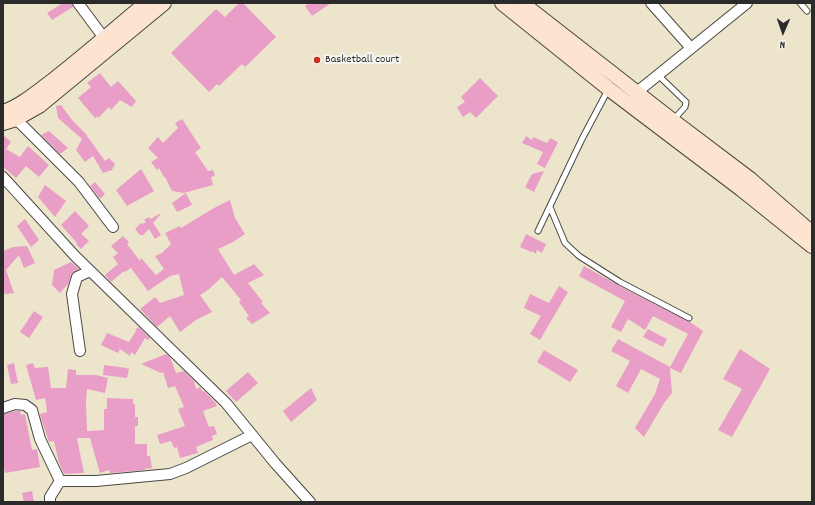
<!DOCTYPE html>
<style>
body{margin:0}
#map{position:relative;width:815px;height:505px;overflow:hidden;background:#ede5cb;font-family:Dekko,sans-serif}
canvas{display:block}
.frame{position:absolute;inset:0;border:4px solid #2b2b2b;pointer-events:none}
.north{position:absolute;left:763px;top:12px;width:40px;height:40px;-webkit-text-stroke:3px #f6f6f2;paint-order:stroke;rotate:182deg;font-size:11px;font-weight:700;line-height:16px;text-align:center;color:#2b2b2b}
.north::after{content:'';display:block;margin:auto;width:14px;height:18px;background:#2b2b2b;clip-path:polygon(50% 0,100% 100%,50% 72%,0 100%)}
</style>
<div id="map">
<canvas width="815" height="505"></canvas>
<div class="frame"></div>
<div class="north">N</div>
</div>
<script>
const context = document.querySelector('canvas').getContext('2d');
context.lineJoin = 'round';
function fillPath(path, color) { context.fillStyle = color; context.fill(path, 'evenodd'); }
function stroke(path, color, width, dash) { context.strokeStyle = color; context.lineWidth = width; context.lineCap = dash ? 'butt' : 'round'; context.setLineDash(dash || []); context.stroke(path); }
function drawText(font, color, halo, rows, align = 'center') {
  context.font = font + ' Dekko,sans-serif'; context.lineWidth = 4; context.setLineDash([]); context.textBaseline = 'middle'; context.strokeStyle = halo; context.fillStyle = color; for (const [text, x, y, turn = 0] of rows) {
    context.save(); context.translate(x, y); context.rotate((+turn || 0) * Math.PI / 180); context.textAlign = isNaN(turn) ? turn : align; if (halo) context.strokeText(text, 0, 0); context.fillText(text, 0, 0); context.restore();
  }
}
fillPath(new Path2D(`
 M63,3h9l1,4 -21,13 -5,-7z
 M239,3h4l33,34 -31,30 -3,-3 -23,22 -2,-2 -8,8 -38,-39 45,-44 9,8z
 M309,3h22l-19,13 -7,-10z
 M100,73l11,14 7,-6 18,20 -4,6 -12,-7 -9,10 -2,-3 -11,11 -1,-2 -2,2 -17,-20 13,-11 -4,-4z
 M480,78l18,18 -22,22 -6,-6 -7,5 -6,-10 8,-5 -4,-5z
 M61,105l11,15 13,13 20,28 4,-3 6,6 -3,6 -9,3 -10,-17 -8,6 -9,-12 6,-11 -24,-21 -2,-12z
 M182,119l19,29 -6,4 13,19 5,-1 2,6 -4,1 2,8 -29,8 -12,-2 -7,-14h-1l-5,-9 -2,2 -6,-8 7,-4 -10,-10 10,-11 5,6 15,-15 -3,-5z
 M49,131l19,17 -8,6 -19,-19z
 M3,135l8,7 -5,7 14,8 8,-11 21,19 -10,12 -13,-11 -10,12 -13,-11z
 M526,136l6,4 1,-3 14,6 3,-5 8,4 -13,26 -8,-4 6,-12 -21,-9z
 M141,169l13,22 -27,15 -11,-16z
 M544,171l-10,21 -9,-5 7,-13z
 M95,182l10,12 -5,5 -10,-13z
 M45,185l21,16 -11,16 -17,-20z
 M186,193l6,12 -15,7 -5,-9z
 M230,200l5,18 10,16 -12,8 -15,7 16,26 20,-11 10,11 -16,8 15,19 -2,1 9,10 -18,11 -6,-6 3,-2 -10,-14 2,-2 -19,-23 -14,13 -8,5 12,17 -16,8 -16,12 -10,-16 -13,11 -17,-18 15,-12 5,6 24,-8 -5,-21 -9,2 -22,15 -17,-23 -6,4 -1,-1 -13,11 -6,-7 13,-11 -5,-7 5,-4 -7,-7 12,-10 6,6 -2,2 13,17 1,-3 15,17 8,-6 -9,-13 7,-3 9,-9 -6,-11 15,-7 1,2 33,-20z
 M75,211l14,15 -8,8 8,7 -8,8 -5,-5 1,-1 -16,-18z
 M159,214l1,1 -7,8 8,12 -6,4 -6,-10 -6,6h-3l-5,-6 6,-6 1,1 4,-2 -2,-2 5,-3 2,2z
 M25,219l14,21 -8,7 -14,-21z
 M526,234l20,10 -4,9 -5,-3 -1,4 -4,-3 -1,1 -11,-5z
 M27,246l8,17 -11,5 -5,-13 -13,15 8,23 -9,1 -2,-5v-38l10,-4z
 M71,262l8,7 -7,4 -4,11 -8,9 -8,-8 2,-15z
 M584,266l43,24 63,32 13,9 -22,42 -11,-5 2,25 -8,10 -20,34 -9,-9 20,-34 5,-15 -19,-10 -13,24 -12,-7 14,-25 -19,-10 7,-12 52,28 18,-33 -35,-18 -8,14 -17,-11 -7,13 -10,-5 14,-26 -46,-25z
 M559,286l9,6 -28,48 -10,-6 11,-18 -17,-8 6,-14 19,9z
 M34,311l9,6 -14,21 -9,-6z
 M139,327l11,11 -2,2 -3,-2 -10,17 -4,-3 -1,4 -10,-7 -2,4 -17,-8 6,-12 22,9 7,-11 -1,-1z
 M648,329l19,10 -4,8 -20,-10z
 M740,349l30,20 -38,68 -14,-7 24,-41 -19,-10z
 M544,350l34,20 -8,12 -33,-20z
 M166,354l4,3 6,16 8,-2 10,10 2,8 4,-2 3,5 1,-1 11,11 2,4 -14,5 6,16 5,-1 3,8 -5,2 1,4 -17,7 2,6 -18,5 -3,-11 -3,1 -3,-7 -11,3 -3,-9 28,-9 -7,-17 6,-2 -9,-21 -7,2 -5,-16 -2,1 -20,-9z
 M14,363l4,20 -7,1 -4,-19z
 M33,363l2,5 13,-1 3,21h15l2,-19 8,1v5h20l12,3 -3,15 -18,-4 -1,15 1,27 17,-1v-21h3v-11l26,1v5h2v13h3v9h-3v18h12v12h3l2,12 -8,1 1,1 -35,3 -1,-3 -9,3 -10,-35h-13l7,35 -20,1 -5,-11 -5,-22 -5,1 -9,-27v-1l7,-2 -2,-14 -9,2 -10,-35z
 M104,365l23,3 -1,1 3,-1 -2,10 -24,-3z
 M248,372l10,11 -22,19 -10,-11z
 M311,388l6,12 -26,22 -8,-11z
 M16,411h4l1,4 4,-1 7,36 5,-1 3,18 -35,6 -2,-10v-49z
 M32,491l2,11h-10l-2,-9z`), '#e89ec6');
const lane = new Path2D(`
 M800,3l7,8
 M658,75l28,27 -1,5 -12,13
 M550,207l15,36 14,13 41,26 69,36
 M538,231l44,-92 26,-49`);
const street = new Path2D(`
 M78,3l26,35
 M651,3l40,45
 M637,92l110,-89
 M16,119l63,63 34,45
 M3,177l72,79 151,147 49,60 35,39
 M80,351l-8,-57 5,-17 13,-6
 M3,408l12,-4 10,1 7,5 8,29 20,42 -10,16v5
 M60,481h36l74,-7 16,-6 66,-33`);
const secondary = new Path2D(`
 M502,3l107,86 132,100 71,57
 M522,3l150,117 78,59 62,54
 M3,112c18,-6 34,-20 49,-31 32,-25 63,-52 94,-78
 M3,123l13,-4 23,-13 125,-103`);
stroke(lane, '#484743', 7);
stroke(street, '#484743', 12);
stroke(secondary, '#484743', 16);
stroke(lane, '#fff', 5);
stroke(street, '#fff', 10);
stroke(secondary, '#fde4d1', 14);
for (const [x, y, r, color] of [
 [317,60,4,"#c8321e"]
]) { const dot = new Path2D(); dot.arc(x, y, r, 0, 2 * Math.PI); context.fillStyle = color; context.fill(dot); stroke(dot, '#f6f6f2', 1.5); }
drawText('12px', '#2b2b2b', '#f6f6f2', [
 ["Basketball court",325,60]
], 'left');
</script>
